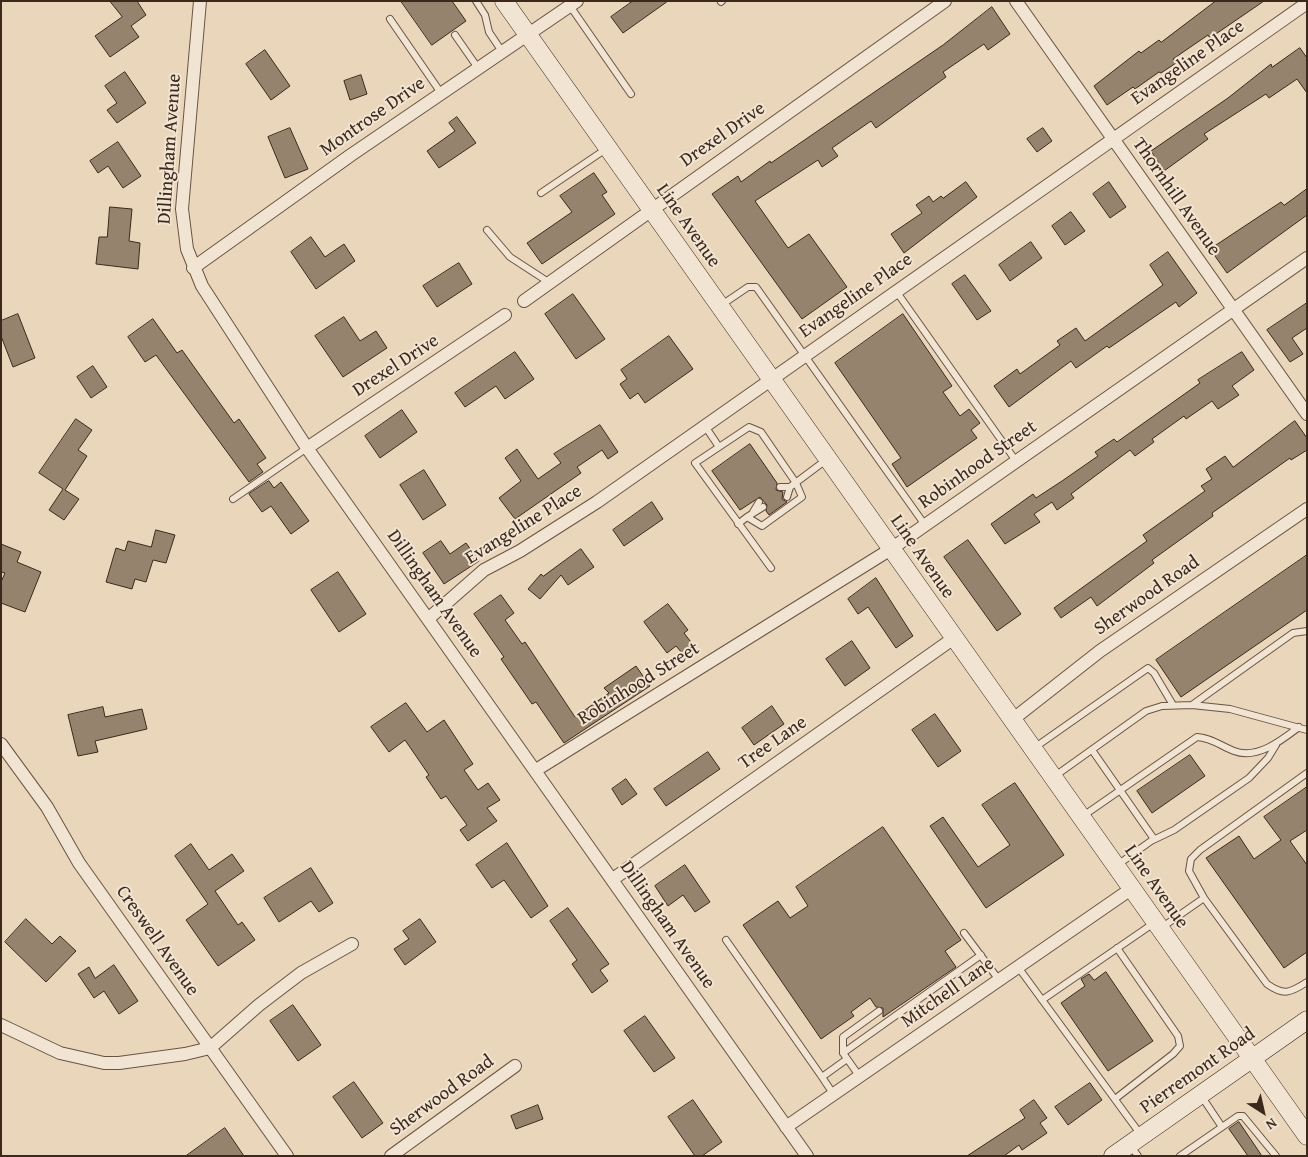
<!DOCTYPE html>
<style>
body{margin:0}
#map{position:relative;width:1308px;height:1157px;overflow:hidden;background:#ead6ba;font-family:"Gentium Book Plus",serif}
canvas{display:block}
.frame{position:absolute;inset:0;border:2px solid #3c291c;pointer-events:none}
.north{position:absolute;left:1238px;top:1087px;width:50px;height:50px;-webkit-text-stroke:4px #f1e4d2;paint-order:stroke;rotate:145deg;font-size:14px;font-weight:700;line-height:20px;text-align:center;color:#3c291c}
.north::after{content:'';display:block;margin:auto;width:18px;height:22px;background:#3c291c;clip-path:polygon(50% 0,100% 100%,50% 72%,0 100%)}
</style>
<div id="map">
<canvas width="1308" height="1157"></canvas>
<div class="frame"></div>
<div class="north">N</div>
</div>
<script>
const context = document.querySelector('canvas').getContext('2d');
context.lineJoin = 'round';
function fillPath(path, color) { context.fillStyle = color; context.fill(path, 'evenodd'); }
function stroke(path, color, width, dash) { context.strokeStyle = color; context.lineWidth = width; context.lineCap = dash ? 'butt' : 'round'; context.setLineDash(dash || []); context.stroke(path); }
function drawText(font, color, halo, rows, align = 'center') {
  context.font = font + ' "Gentium Book Plus",serif'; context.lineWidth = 4; context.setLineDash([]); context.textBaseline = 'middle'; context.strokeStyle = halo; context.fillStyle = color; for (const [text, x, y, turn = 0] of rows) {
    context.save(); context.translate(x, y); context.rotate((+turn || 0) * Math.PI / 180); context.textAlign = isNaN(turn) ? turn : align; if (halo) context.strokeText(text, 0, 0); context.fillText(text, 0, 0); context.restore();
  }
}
const building = new Path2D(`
 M110,1h27l9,14 -15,11 8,11 -29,20 -15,-21 27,-19z
 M401,1h51l14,20 -34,24z
 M633,1h35l-45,32 -12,-16z
 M1216,1h48l-54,37 -2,-3 -35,24 3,4 -15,10 -2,-1 -24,17 -2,-2 -26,18 -13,-19 45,-35 2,2 18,-13 2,2z
 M992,7l18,27 -22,16 -4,-6 -41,28 3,5 -70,51 -5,-7 -39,27 6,8 -16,11 -4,-7 -63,41 33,47 21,-14 38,53 -45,32 -90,-125 26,-18 3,6 29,-21 1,2 172,-118z
 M1300,48l7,10v35l-10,-14 -28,19 -3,-4 -62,40 4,5 -44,32 -13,-20 77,-53 43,-34 1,3z
 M265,50l25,36 -19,14 -25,-36z
 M125,72l21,31 -29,20 -10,-13 10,-7 -12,-17z
 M361,75l6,19 -17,6 -6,-19z
 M457,117l19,26 -37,25 -12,-17 28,-20 -6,-8z
 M290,128l18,41 -23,9 -17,-41z
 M1043,128l9,13 -15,11 -10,-13z
 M118,142l23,34 -18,12 -15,-22 -10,7 -8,-12z
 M594,173l13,19 -5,3 13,19 -73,50 -15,-21 45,-31 -12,-16z
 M966,182l11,15 -73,56 -13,-19 31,-21 -6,-8 13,-9 4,6 8,-6 2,2z
 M1109,182l17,25 -16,11 -17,-24z
 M1307,189v26l-80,58 -17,-24 71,-47 3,3z
 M110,207l22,2 -3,32 11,2 -2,26 -42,-5 3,-27h8z
 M1071,212l14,19 -20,14 -13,-19z
 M311,237l14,20 19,-13 11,17 -39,28 -25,-37z
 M1031,242l11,16 -32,23 -11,-16z
 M1168,252l29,41 -18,14 -3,-5 -67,46 -2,-2 -31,22 -5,-7 -62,46 -15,-21 23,-17 3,5 40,-29 -3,-4 19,-13 9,13 78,-56 -13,-20z
 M459,263l13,21 -35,23 -14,-21z
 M965,275l26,36 -14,9 -25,-36z
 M573,294l32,45 -29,20 -31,-45z
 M1307,303v25l-15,10 11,16 -13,8 -23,-32z
 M18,314l17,44 -22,9 -12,-31v-15z
 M903,314l49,72 -9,6 17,24 9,-7 11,14 -9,7 6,8 -70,49 -15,-23 9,-6 -66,-95z
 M344,317l16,24 16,-10 11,17 -44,29 -28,-41z
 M153,319l24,34 5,-3 52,73 5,-4 27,39 -9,6 6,8 -14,10 -93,-127 -11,7 -17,-25z
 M669,336l24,33 -48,34 -7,-10 -8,6 -10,-15 7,-5 -6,-9z
 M515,352l19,27 -29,20 -9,-13 -31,21 -10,-14z
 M1242,352l12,18 -22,16 7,9 -21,14 -6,-8 -26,18 -2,-3 -32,23 2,3 -19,14 -5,-6 -59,44 3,4 -17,12 -5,-8 -18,12 6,8 -35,22 -14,-20 42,-30 3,4 26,-17 36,-25 -3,-4 19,-13 3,3 83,-59 -2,-3z
 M93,366l14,21 -16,11 -14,-21z
 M402,410l15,22 -37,26 -15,-22z
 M76,419l16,11 -14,20 9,6 -22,34 14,9 -15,21 -15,-10 14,-21 -24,-16z
 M1295,421l12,17v12l-16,10 -1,-2 -78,55 1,3 -61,44 2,3 -57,43 -6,-9 -30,21 -7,-10 93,-67 -4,-6 62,-44 -4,-5 11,-7 -6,-10 19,-13 8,11z
 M600,425l18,27 -10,7 -6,-9 -25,17 4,6 -66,46 -16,-21 22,-17 -16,-23 12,-9 21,30 23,-16 -7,-9z
 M750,444l27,39 -1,7 7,2 -1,7 5,3 -18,13 -3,-4 1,-6 -7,-8 -20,13 -28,-39z
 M424,470l22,35 -23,15 -23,-35z
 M269,481l5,7 7,-6 28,39 -18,13 -20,-28 -9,6 -13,-18z
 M652,502l11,17 -39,27 -11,-16z
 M156,530l19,5 -9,28 -13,-3 -7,22 -11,-3 -3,10 -26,-7 10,-34 9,3 3,-10 23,6z
 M968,540l53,74 -24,17 -53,-74z
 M441,541l9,13 16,-11 13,18 -35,23 -21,-31z
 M1,544l20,8 -4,10 24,10 -16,40 -24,-9v-21l4,-9 -4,-1z
 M581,549l13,18 -26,18 -7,-10 -21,24 -12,-10 13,-15 2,2z
 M1307,555v55l-126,87 -25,-37z
 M338,572l28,42 -27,18 -28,-42z
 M876,578l37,58 -17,12 -28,-41 -10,7 -10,-15z
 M501,595l13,18 -9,7 17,24 3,-2 50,75 34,-24 -5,-5 32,-22 14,20 -86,57 -28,-41 -4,2 -31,-45 3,-2 -30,-43z
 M668,604l20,26 -4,3 10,13 -11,8 -7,-8 -9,7 -23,-31z
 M852,641l18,27 -25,18 -19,-27z
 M406,703l21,29 17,-12 29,44 -9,6 14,20 10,-7 12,17 -13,8 10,13 -29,20 -8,-11 7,-5 -21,-29 -5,3 -15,-22 3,-2 -24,-35 -16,12 -18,-25z
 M772,706l12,18 -30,21 -12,-17z
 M103,707l2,10 37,-8 5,20 -52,12 3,11 -20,4 -10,-41z
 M935,714l26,37 -23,16 -26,-37z
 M708,752l12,17 -54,37 -12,-17z
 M1190,755l15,21 -53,37 -15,-22z
 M626,779l11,15 -15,11 -10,-16z
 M1015,783l49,72 -78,53 -56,-82 13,-9 35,50 32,-22 -28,-40z
 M1307,787v43l-17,11 17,24v87l-23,16 -78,-110 33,-22 15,23 27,-19 -17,-23z
 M883,827l78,113 -16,11 11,16 -73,50v-9l-7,-1 -6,-9 -19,14 3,4 -33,23 -78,-114 35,-24 12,17 18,-12 -12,-19z
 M507,843l41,63 -17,12 -27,-38 -12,8 -16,-23z
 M191,844l18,26 23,-16 12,17 -29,20 23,34 4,-3 13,18 -37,26 -32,-46 22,-16 -33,-48z
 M685,865l25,37 -15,10 -12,-17 -15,11 -13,-20z
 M311,868l22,35 -14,9 -8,-11 -32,21 -15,-24z
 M568,908l41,56 -9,6 8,11 -16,12 -20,-29 5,-4 -27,-39z
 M26,919l26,25 8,-8 16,15 -30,31 -41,-40z
 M420,919l16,23 -31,23 -11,-16 15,-10 -6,-8z
 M114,965l24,36 -19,13 -15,-23 -10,7 -16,-24 11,-7 6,11z
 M1106,972l47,69 -45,30 -47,-68 24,-17 -4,-7 8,-5 5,6z
 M293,1005l28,40 -23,16 -28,-40z
 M645,1016l30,42 -21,14 -30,-41z
 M354,1082l29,41 -21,15 -29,-41z
 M1090,1083l12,17 -34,25 -13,-18z
 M693,1100l29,42 -20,14h-7l-27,-39z
 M1034,1100l13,18 -7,5 7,10 -25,17 -3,-5 -15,11h-37l58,-38 -5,-8z
 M538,1105l5,14 -27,10 -5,-13z
 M1239,1122l23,34h-14l-19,-27z
 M225,1128l19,28h-58z`);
fillPath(building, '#96836e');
stroke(building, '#3c291c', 1);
const service = new Path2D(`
 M476,1l9,14 4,17 14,21
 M721,2l1,-1
 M570,6l61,88
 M390,19l51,74
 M455,35l23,33
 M541,193l65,-44
 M487,230l23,27 40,26
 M896,291l120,170
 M720,306l28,-19h8l169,238
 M705,426l14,21 -24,16 76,105
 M719,447l30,-20 12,5 35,51 6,14 -40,29 -15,-9 -9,7
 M780,487h10l36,-27
 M787,497l3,-10
 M233,499l74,-51
 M753,512l6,-10
 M747,517l16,-10
 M1192,705l38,4 77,21
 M1034,748l114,-80 6,5 19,32
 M1092,750l62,89
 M1055,776l91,-65 16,-5 30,-1 101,-72 14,-2
 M1083,816l114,-79c15,1 24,9 37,14 23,9 48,-11 65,-24
 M1116,866l35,-25 23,-11 75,-52 19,-20 8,-13
 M1204,898l-15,-27 2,-12 9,-9 107,-77
 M1161,928l43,-30 63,86c17,12 23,9 40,-2
 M964,933l35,47
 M726,940l96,137 25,-18
 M1018,967l123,168
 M1042,1000l112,-77
 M843,1053v-16l36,-26
 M822,1077l12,18
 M860,1077l-17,-24 138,-98
 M1202,1097l20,30
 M1115,1099l58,-45 7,-8 -2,-10 -61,-88
 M1130,1145l8,11
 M1180,1156l58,-40h5l33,40`);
const minor = new Path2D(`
 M200,1l-18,208 5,40 15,37 105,162 500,708
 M1016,1l291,413
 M193,268l158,-113 226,-154
 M524,301l421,-300
 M307,448l198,-133
 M428,619l56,-49 36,-19 77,-49 710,-499
 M1012,720l88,-69 207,-142
 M1,744l46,63 32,56 208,293
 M536,770l355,-221 416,-291
 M613,879l341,-241
 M1,1025l59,28 44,10h15l66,-9 25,-6 49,-43 42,-32 51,-29
 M786,1127l345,-238
 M391,1156l124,-90`);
const secondary = new Path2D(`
 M504,1l803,1135
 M1113,1156l194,-136`);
stroke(service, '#685444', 8);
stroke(minor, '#685444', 14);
stroke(secondary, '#3c291c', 19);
stroke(service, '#f1e4d2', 6);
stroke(minor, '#f1e4d2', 12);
stroke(secondary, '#f1e4d2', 18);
drawText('19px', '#3c291c', '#f1e4d2', [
 ["Evangeline Place",1188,63,-35],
 ["Montrose Drive",373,117,-35],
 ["Drexel Drive",723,135,-35],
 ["Dillingham Avenue",170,149,-86],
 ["Thornhill Avenue",1176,197,55],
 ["Line Avenue",688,226,55],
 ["Evangeline Place",856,296,-35],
 ["Drexel Drive",396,366,-33],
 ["Robinhood Street",978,465,-35],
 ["Evangeline Place",524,525,-32],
 ["Line Avenue",922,557,55],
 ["Dillingham Avenue",434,594,55],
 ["Sherwood Road",1147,596,-35],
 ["Robinhood Street",639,684,-32],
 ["Tree Lane",773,743,-35],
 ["Line Avenue",1156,887,55],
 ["Dillingham Avenue",667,925,55],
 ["Creswell Avenue",157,941,55],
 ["Mitchell Lane",948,993,-35],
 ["Pierremont Road",1198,1071,-35],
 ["Sherwood Road",442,1096,-36]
]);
</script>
